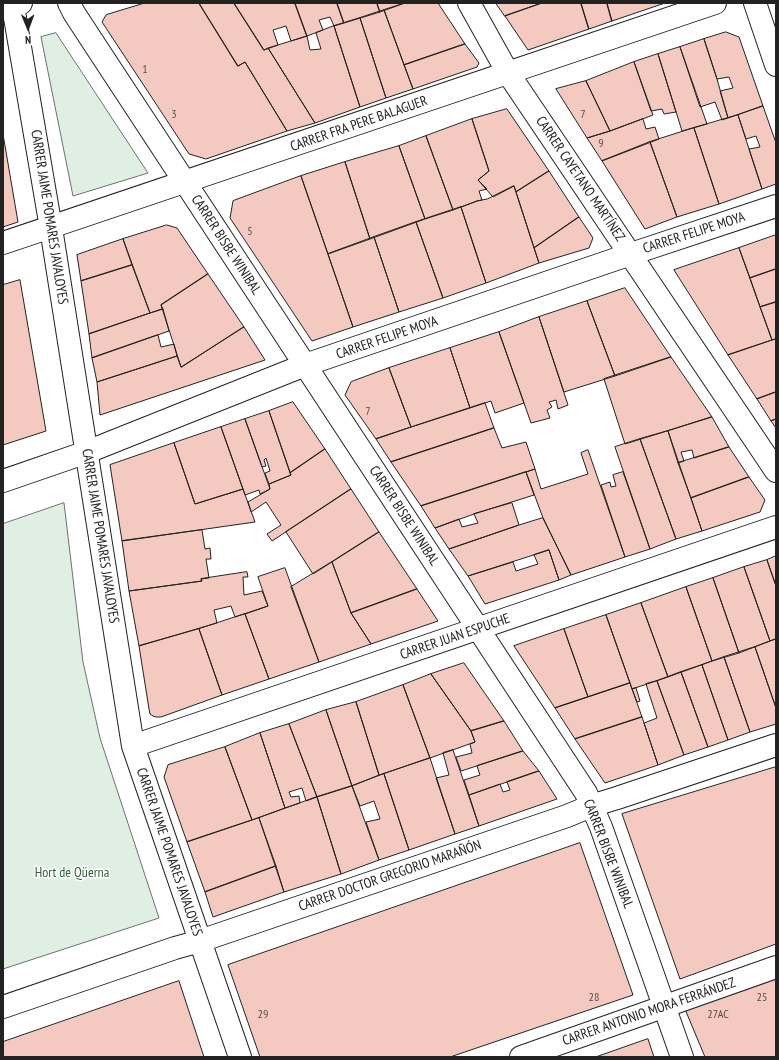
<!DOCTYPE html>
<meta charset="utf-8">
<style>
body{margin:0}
#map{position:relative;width:779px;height:1060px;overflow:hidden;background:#fff;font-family:"PT Sans Narrow",sans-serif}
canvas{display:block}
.frame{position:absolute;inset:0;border:4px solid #222;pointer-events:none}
.north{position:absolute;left:8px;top:8px;width:40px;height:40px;-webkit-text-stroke:3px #fff;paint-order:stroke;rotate:179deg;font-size:11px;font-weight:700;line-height:16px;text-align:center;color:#222}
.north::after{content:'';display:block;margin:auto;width:14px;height:18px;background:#222;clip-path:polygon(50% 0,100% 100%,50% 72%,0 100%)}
</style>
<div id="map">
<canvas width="779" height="1060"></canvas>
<div class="frame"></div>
<div class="north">N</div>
</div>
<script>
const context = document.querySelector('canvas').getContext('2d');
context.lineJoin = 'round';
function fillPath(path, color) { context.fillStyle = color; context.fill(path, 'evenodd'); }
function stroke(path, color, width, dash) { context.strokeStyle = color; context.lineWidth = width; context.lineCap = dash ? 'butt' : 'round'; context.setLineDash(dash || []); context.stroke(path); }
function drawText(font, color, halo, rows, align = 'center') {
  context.font = font + ' "PT Sans Narrow",sans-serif'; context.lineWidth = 3; context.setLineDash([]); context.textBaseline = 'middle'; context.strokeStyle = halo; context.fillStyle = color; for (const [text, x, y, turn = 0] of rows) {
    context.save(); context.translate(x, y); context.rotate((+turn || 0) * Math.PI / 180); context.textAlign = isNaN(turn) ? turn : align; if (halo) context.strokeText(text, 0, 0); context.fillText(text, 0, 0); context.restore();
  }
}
const green = new Path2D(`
 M56,33l92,140 -75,23 -32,-159z
 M64,503l19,159 17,76 59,180 -156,51v-445z`);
fillPath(green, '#e0efe3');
stroke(green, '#6f6f6f', 1);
const building = new Path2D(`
 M145,3h54l39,63 7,-4 42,69 -81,28 -17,-5 -87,-132 4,-7z
 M199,3h35l30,47 4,-2 47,75 -28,8 -42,-69 -7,4z
 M234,3h61l12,33 -16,5 -5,-15 -13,4 5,15 -14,5z
 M295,3h42l7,20 -10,3 -4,-9 -11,3 4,10 -16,6z
 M337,3h40l3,9 -36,11z
 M377,3h28l-25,9z
 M405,3h33l27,41 -61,21 -20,-55z
 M496,3h46l-37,13z
 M542,3h39l8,26 -61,21 -23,-34z
 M581,3h26l5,18 -23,8z
 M607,3h58l-53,18z
 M384,10l29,79 -27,9 -26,-80z
 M360,18l26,80 -26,9 -26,-81z
 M334,26l26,81 -45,16 -47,-75 39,-12 3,14 11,-1 -5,-16z
 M726,32l13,5 24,69 -35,12 -8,-27 13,-3 -4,-11 -12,2 -13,-40z
 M704,39l13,40 11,39 -6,2 -7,-18 -15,5 -20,-60z
 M465,44l14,19 -2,4 -64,22 -9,-24z
 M680,47l27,77 -25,7 -24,-77z
 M658,54l18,58 -12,2 -2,-5 -11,2 -17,-49z
 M634,62l19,53 -43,16 -24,-50z
 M586,81l24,50 -23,7 -31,-49z
 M763,106l13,37v41l-14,5 -13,-40 11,-2 -4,-11 -10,3 -8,-24z
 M507,109l42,62 -33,21 -2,-6 -21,11 -15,-17 11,-9 -17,-52z
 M738,115l24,74 -43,15 -25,-76z
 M472,119l17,52 -11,9 9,9 -8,2 3,9 -5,1 -24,9 -27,-74z
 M643,119l3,10 9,-2 4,12 -57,22 -15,-23 23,-7z
 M694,128l25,76 -42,13 -27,-75z
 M3,134l15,88 -15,5z
 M426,136l27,74 -28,9 -26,-73z
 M650,142l27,75 -32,12 -43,-68z
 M399,146l26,73 -55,20 -25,-77z
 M345,162l25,77 -42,15 -27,-78z
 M549,171l30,46 -45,31 -18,-56z
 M301,176l52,151 -41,14 -82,-123 3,-17z
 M514,186l25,77 -53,20 -25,-76 16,-6 10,-2z
 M461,207l25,76 -43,15 -27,-76z
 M579,217l14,21 -4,10 -50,15 -5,-15z
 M416,222l27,76 -44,14 -25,-75z
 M167,225l10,3 31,46 -47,31 2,4 -13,4 -27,-74z
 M776,235v34l-26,9 -11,-30z
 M374,237l25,75 -46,15 -25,-73z
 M123,239l9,26 -51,16 -4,-26z
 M739,248l33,92 -44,15 -54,-85z
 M132,265l18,48 -61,21 -8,-53z
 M776,269v33l-16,5 -10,-29z
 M208,274l36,53 -63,40 -20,-62z
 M20,280l26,151 -43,14v-160z
 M625,288l46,69 -56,19 -28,-75z
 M587,301l28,75 -51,16 -25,-75z
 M776,302v37l-4,1 -12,-33z
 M163,309l6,22 -77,27 -3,-24z
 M539,317l29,88 -10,4 -2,-9 -7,2 3,5 -5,3 3,8 -19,5 -32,-91z
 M244,327l21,33 -165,55 -3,-33 80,-26 4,11z
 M499,332l25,71 -29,10 -4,-12 -21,7 -20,-60z
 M158,335l3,12 13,-3 3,12 -80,26 -5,-24z
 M776,339v53l-19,7 -29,-44z
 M450,348l20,60 -59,19 -22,-59z
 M671,357l41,60 -87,27 -21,-65z
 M389,368l22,59 -35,12 -31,-44 6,-13z
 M776,392v27l-5,2 -14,-22z
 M293,402l32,47 -35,24 -21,-62z
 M485,403l9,25 -103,34 -15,-23z
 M269,411l22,64 -22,9 -4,-11 5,-2 -4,-13 -2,2 2,6 -4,1 -17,-48z
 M712,417l17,30 -35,11 -2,-8 -11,2 3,9 -6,2 -10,-32z
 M245,419l25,70 -10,5 -1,-4 -14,5 -24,-68z
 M776,419v9l-5,-7z
 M221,427l22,62 -48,15 -21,-61z
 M494,428l8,20 24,-6 9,27 -114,37 -30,-44z
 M668,431l34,100 -26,8 -36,-100z
 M640,439l36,100 -26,10 -35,-102z
 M174,443l21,61 48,-15 12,33 -133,19 -12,-76z
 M729,447l20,30 -58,21 -13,-35z
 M325,449l26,40 -79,52 -5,-7 14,-9 -15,-23 -15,10 -3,-10 22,-13 -1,-5 22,-9 -1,-2z
 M588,450l37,107 -54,18 -28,-57 -17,-46 9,-3 6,20 47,-15 -7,-21z
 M526,472l8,23 -60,19 -39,14 -14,-22z
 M623,472l27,77 -25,8 -24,-72 9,-3 1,5 5,-1 -3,-11z
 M749,477l16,23 -5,12 -58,19 -11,-33z
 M351,489l28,43 -66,42 -27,-42z
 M512,503l7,22 -70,24 -14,-21 24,-9 3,8 16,-4 -4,-9z
 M543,518l28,57 -12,5 -10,-30 -81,26 -19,-27 70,-24z
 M202,530l3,19 5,-1 1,11h-5l3,19 -8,1 1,2 -73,10 -7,-50z
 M379,532l38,57 -66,24 -19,-51z
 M549,550l10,30 -74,24 -17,-28 45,-14 3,9 22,-7 -4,-9z
 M776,556v30l-9,-26z
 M767,560l9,26v53l-6,2 -26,-74z
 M332,562l19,51 20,31 -52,18 -28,-75z
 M744,567l26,74 -31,12 -26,-75z
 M285,568l34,94 -50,17 -24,-65 23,-8 -10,-29z
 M247,572l1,5h-5l1,18 18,-4 6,15 -33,11 -4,-11 -17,4 3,13 -78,23 -10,-55 73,-10 -1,-2z
 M713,578l26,75 -27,8 -26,-74z
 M686,587l26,74 -44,16 -27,-74z
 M417,589l21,32 -67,23 -20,-31z
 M641,603l27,74 -36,12 -26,-74z
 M245,614l24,65 -47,16 -23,-66z
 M606,615l24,68 -42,14 -24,-68z
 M199,629l23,66 -61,22h-5l-3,-1 -3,-2 -1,-5 -10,-63z
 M564,629l24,68 -33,11 -41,-62z
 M776,639v69l-21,-61z
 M755,647l21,61v16l-26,8 -26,-75z
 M724,657l26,75 -22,8 -26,-75z
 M464,663l40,58 -33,10 -40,-57z
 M702,665l26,75 -20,7 -27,-75z
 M681,672l27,75 -24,8 -27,-74z
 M431,674l40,57 4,11 -45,16 -27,-73z
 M657,681l27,74 -26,10 -14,-42 13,-5 -11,-34z
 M630,683l12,34 -67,22 -20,-31z
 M403,685l27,73 -51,17 -23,-73z
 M636,688l4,13 -3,1 -5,-13z
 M356,702l23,73 -27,11 -26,-76z
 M326,710l26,76 -35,11 -28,-73z
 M642,717l16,48 -53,18 -30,-44z
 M504,721l19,30 -62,20 -5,-14 16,-4 -2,-9 5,-2 -4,-11z
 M289,724l28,73 -11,4 -4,-13 -13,4 2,5 8,-1 1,7 -15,5 -25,-75z
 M260,733l25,75 -33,12 -27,-73z
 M225,747l27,73 -65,22 -23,-65 4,-12z
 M453,750l26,76 -24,8 -19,-56 13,-3 -6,-22z
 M523,751l16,20 -70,24 -5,-15 16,-5 -3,-9z
 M430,758l25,76 -46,16 -25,-76z
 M776,767v177l-96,35 -58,-165z
 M539,771l18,28 -78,27 -10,-31 31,-11 3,8 7,-2 -3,-8z
 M384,774l25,76 -30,10 -13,-38 14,-3 -6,-18 -14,5 -8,-20z
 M352,786l27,74 -38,14 -24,-77z
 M317,797l24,77 -57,18 -25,-74z
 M259,818l17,48 -71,26 -18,-50z
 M580,843l53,152 -183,62h-190l-32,-92z
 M276,866l8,26 -71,25 -8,-25z
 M776,971v86h-71l-23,-55z
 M179,981l25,76h-201v-15z
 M648,1039l6,18h-58z`);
fillPath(building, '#f3c9c0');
stroke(building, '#222', 1);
const street = new Path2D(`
 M15,3l-2,3 38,222 82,518 107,311
 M69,3l5,10 17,26 495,754 15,34 81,230
 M469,3l39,70 268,398
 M755,3l21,62
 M3,243l712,-240
 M3,481l84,-29 218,-87 326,-111 145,-48
 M133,746l643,-219
 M3,1007l172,-59 25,-7 367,-125 24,-10 26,-8 159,-53
 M521,1057l255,-90`);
const secondary = new Path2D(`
 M3,9l18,-6`);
stroke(street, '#222', 24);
stroke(secondary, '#222', 24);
stroke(street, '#fff', 22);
stroke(secondary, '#fff', 22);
drawText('12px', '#564c4a', null, [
 ["1",145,70],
 ["3",174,115],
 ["7",583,115],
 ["9",601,144],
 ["5",250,232],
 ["7",368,412],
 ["28",594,998],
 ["25",762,998],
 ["29",263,1015],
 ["27AC",718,1015]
]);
drawText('14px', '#222', '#fff', [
 ["CARRER FRA PERE BALAGUER",359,124,-19],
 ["CARRER CAYETANO MARTÍNEZ",580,179,56],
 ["CARRER JAIME POMARES JAVALOYES",49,217,81],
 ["CARRER FELIPE MOYA",694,233,-18],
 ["CARRER BISBE WINIBAL",226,245,57],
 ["CARRER FELIPE MOYA",387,338,-19],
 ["CARRER BISBE WINIBAL",404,516,57],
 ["CARRER JAIME POMARES JAVALOYES",100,536,81],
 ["CARRER JUAN ESPUCHE",455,637,-19],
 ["CARRER JAIME POMARES JAVALOYES",169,852,71],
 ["CARRER BISBE WINIBAL",608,854,69],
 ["CARRER DOCTOR GREGORIO MARAÑÓN",390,876,-19],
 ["CARRER ANTONIO MORA FERRÁNDEZ",649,1012,-19]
]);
drawText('14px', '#2f5e38', '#fff', [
 ["Hort de Qüerna",72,873]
]);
</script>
